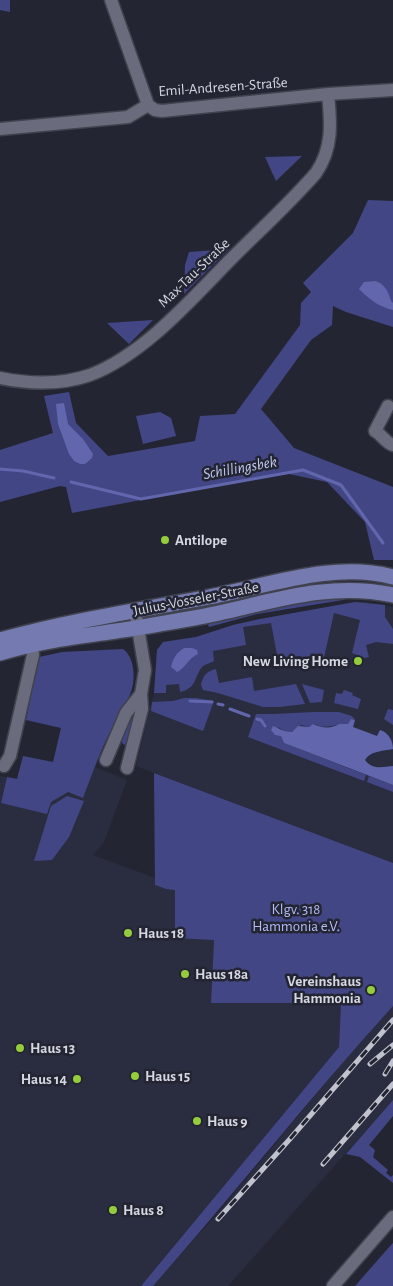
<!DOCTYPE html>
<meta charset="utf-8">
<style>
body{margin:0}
canvas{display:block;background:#232533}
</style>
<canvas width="393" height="1286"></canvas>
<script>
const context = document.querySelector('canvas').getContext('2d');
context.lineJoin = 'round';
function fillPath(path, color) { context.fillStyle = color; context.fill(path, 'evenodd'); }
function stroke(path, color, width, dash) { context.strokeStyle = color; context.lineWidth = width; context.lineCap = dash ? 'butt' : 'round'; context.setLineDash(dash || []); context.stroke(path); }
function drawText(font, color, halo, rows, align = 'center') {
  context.font = font + ' "Alegreya Sans",sans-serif'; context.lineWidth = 5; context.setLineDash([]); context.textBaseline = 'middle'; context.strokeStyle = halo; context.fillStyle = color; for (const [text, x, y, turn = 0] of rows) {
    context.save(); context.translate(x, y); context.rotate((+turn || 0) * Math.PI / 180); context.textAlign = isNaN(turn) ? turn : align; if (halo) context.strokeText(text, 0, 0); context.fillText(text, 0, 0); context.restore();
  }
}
fillPath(new Path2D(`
 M355,602h11l27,5v256l-257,-97 18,-73 3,-43 6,-8 33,-5 37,-12 27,-6z
 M95,767l32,13 -23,62 -11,13 62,23v7l11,4h9l39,51 -3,63h130l-2,44 -198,239h-141v-510l7,1 -6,26 50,-1 17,-10 15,6z
 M393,1006v94l-165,186h-75l62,-70 137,-165z`), '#2a2c40');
fillPath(new Path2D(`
 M0,0h10v12l-10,-2z
 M302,156l-26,25 -11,-24z
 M368,200l25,1v126l-47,-15 -13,-6 -1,19 -21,15 -50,69 33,39 99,39v73h-19l-9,-38 -38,-40 -43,-9 -212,40 -6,-26 -6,-1 -60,16v-52l53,-17 -9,-37 25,-4 7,31 32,33 87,-15 5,-25 35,-2 65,-89 1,-22 10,-11 -8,-9 50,-50z
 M229,249l-45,45 1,-29 4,-13z
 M153,320l-24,24 -22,-21z
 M160,412l11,6 5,18 -33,8 -7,-28z
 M352,596l-9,4 -86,14 -48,13 -2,-5 86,-22z
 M355,602l30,3v12l8,12v15l-17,-2 -10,3 3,12 -4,1 -13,-5 8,-33 -26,-7 -11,49 -24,-6 -21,4 -7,-37 -28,4 3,18 -33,6 1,10c-3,2 -8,3 -11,5 -10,11 -5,22 -23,26l-1,-8 -13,1v8h-12l3,-43 6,-8 33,-5 37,-12 27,-6z
 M123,649c10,7 12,24 10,35 -3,17 -15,31 -22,46 -11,21 -19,45 -28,68l-15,-6 -17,10 -4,12 -46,-11 6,-26 10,2 6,-23 30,6 8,-34 -35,-8 13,-63 23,-5z
 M216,669l3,14 33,-6 2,14 42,-7 9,20 -26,3h-16l-45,-14 -15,-3 -2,-5c2,-10 6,-14 15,-16z
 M302,684l22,6 -2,12 -12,1z
 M344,690l9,3 -1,2 9,4 -3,10 -24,-6 2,-10 6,1z
 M184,698h12l18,3 -11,30 -52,-20 1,-9 21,-1z
 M138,709l-10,33 -4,3c-8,-9 3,-24 7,-33z
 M388,709l5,1v15l-9,-6z
 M314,712h25l13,4 3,4 -4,-1 -3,6c-13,-3 -18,6 -34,-1l-5,3 -8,-2 -9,7 -8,-1 -6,-4 6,16 82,32 -2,6 -116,-44 8,-23h17z
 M154,773l239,90v143c-83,91 -159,188 -240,280h-12l198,-239 2,-44h-130l3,-63 -39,-2v-48l-9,-1 -11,-4z
 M369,776l24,9v7l-26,-10z
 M67,796l17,5 -15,36 -17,23 -18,1 17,-55z
 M393,1100v16l-24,29 6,5 -2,7 15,13 -2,3 5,4 2,-2v8l-33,-26 -14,-3z
 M393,1243v43h-38l36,-41z`), '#434684');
fillPath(new Path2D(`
 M375,281c10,3 13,10 16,20l2,2v7c-14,-3 -24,-11 -34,-21l5,-7z
 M64,403l4,21 15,15 10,15 -1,4 -7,6h-5l-6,-3 -5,-7 -11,-30 -2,-20z
 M184,648h8l5,2 1,4c-10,4 -12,14 -21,18l-6,-5c2,-8 5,-14 13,-19z
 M351,719l4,1 -2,7 24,9 3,-6c9,3 13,11 13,19 -10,2 -23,2 -28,11 7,10 18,7 28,6v19l-109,-42 -3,-7 -6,-1 -4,-5 2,-4 11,5 8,1 6,-6 11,1 4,-3c9,4 18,5 26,0h9z`), '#6267ad');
stroke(new Path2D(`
 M0,469l23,2 31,7
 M71,482l70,17 162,-29 38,15 42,58
 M190,701l22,1
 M218,704l5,1
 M230,709l19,7
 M257,719l4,1 4,6`), '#6267ad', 3);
const minor = new Path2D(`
 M111,0l37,105
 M148,105l7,5 7,1 166,-17 65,-4
 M0,129l128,-12 20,-12
 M0,378c29,6 61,7 90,-3 53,-20 101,-75 140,-115 29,-29 59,-56 86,-87 17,-25 15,-50 12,-79
 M388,406l-13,25c7,4 11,12 18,14
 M106,760l20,-47 15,-19
 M4,766l6,-10 23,-101 -1,-10
 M127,768l15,-59 -1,-15 4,-24 -10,-60
 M333,1286l60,-69`);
const major = new Path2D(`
 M0,640c69,-19 139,-30 209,-43 59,-11 124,-36 184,-20
 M0,653c40,-12 75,-16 116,-22 26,-3 52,-9 78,-13 68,-12 128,-38 199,-23`);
stroke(minor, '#40424e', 15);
stroke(major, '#40424e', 18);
stroke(minor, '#6a6c7d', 12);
stroke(major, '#757ab0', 15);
const rail = new Path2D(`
 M370,1064l23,-19
 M385,1074l8,-13
 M323,1164l70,-80
 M218,1219l71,-79 104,-120`);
stroke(rail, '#c0c2cd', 5);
stroke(rail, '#232533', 3, [9]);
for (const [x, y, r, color] of [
 [165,540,5,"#94cc3c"],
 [358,661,5,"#94cc3c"],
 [128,933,5,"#94cc3c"],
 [185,974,5,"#94cc3c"],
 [371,990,5,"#94cc3c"],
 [20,1048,5,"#94cc3c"],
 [135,1076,5,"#94cc3c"],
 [77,1079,5,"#94cc3c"],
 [197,1121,5,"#94cc3c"],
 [113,1210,5,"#94cc3c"]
]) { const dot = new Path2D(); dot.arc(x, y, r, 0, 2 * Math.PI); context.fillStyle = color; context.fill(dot); stroke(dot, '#232533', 2); }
drawText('15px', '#d5d7e1', '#232533', [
 ["Emil-Andresen-Straße",223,87,-4],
 ["Max-Tau-Straße",194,273,-44],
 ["Julius-Vosseler-Straße",196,599,-11]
]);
drawText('bold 15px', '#d5d7e1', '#232533', [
 ["Antilope",175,540],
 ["New Living Home",348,661,"right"],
 ["Haus 18",138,933],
 ["Haus 18a",195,974],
 ["Vereinshaus",361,981,"right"],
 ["Hammonia",361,998,"right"],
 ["Haus 13",30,1048],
 ["Haus 15",145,1076],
 ["Haus 14",67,1079,"right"],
 ["Haus 9",207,1121],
 ["Haus 8",123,1210]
], 'left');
drawText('15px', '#b5bcf7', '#232533', [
 ["Klgv. 318",296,909],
 ["Hammonia e.V.",296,926]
]);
drawText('italic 16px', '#c3c9f0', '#232533', [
 ["Schillingsbek",240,468,-10]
]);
</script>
